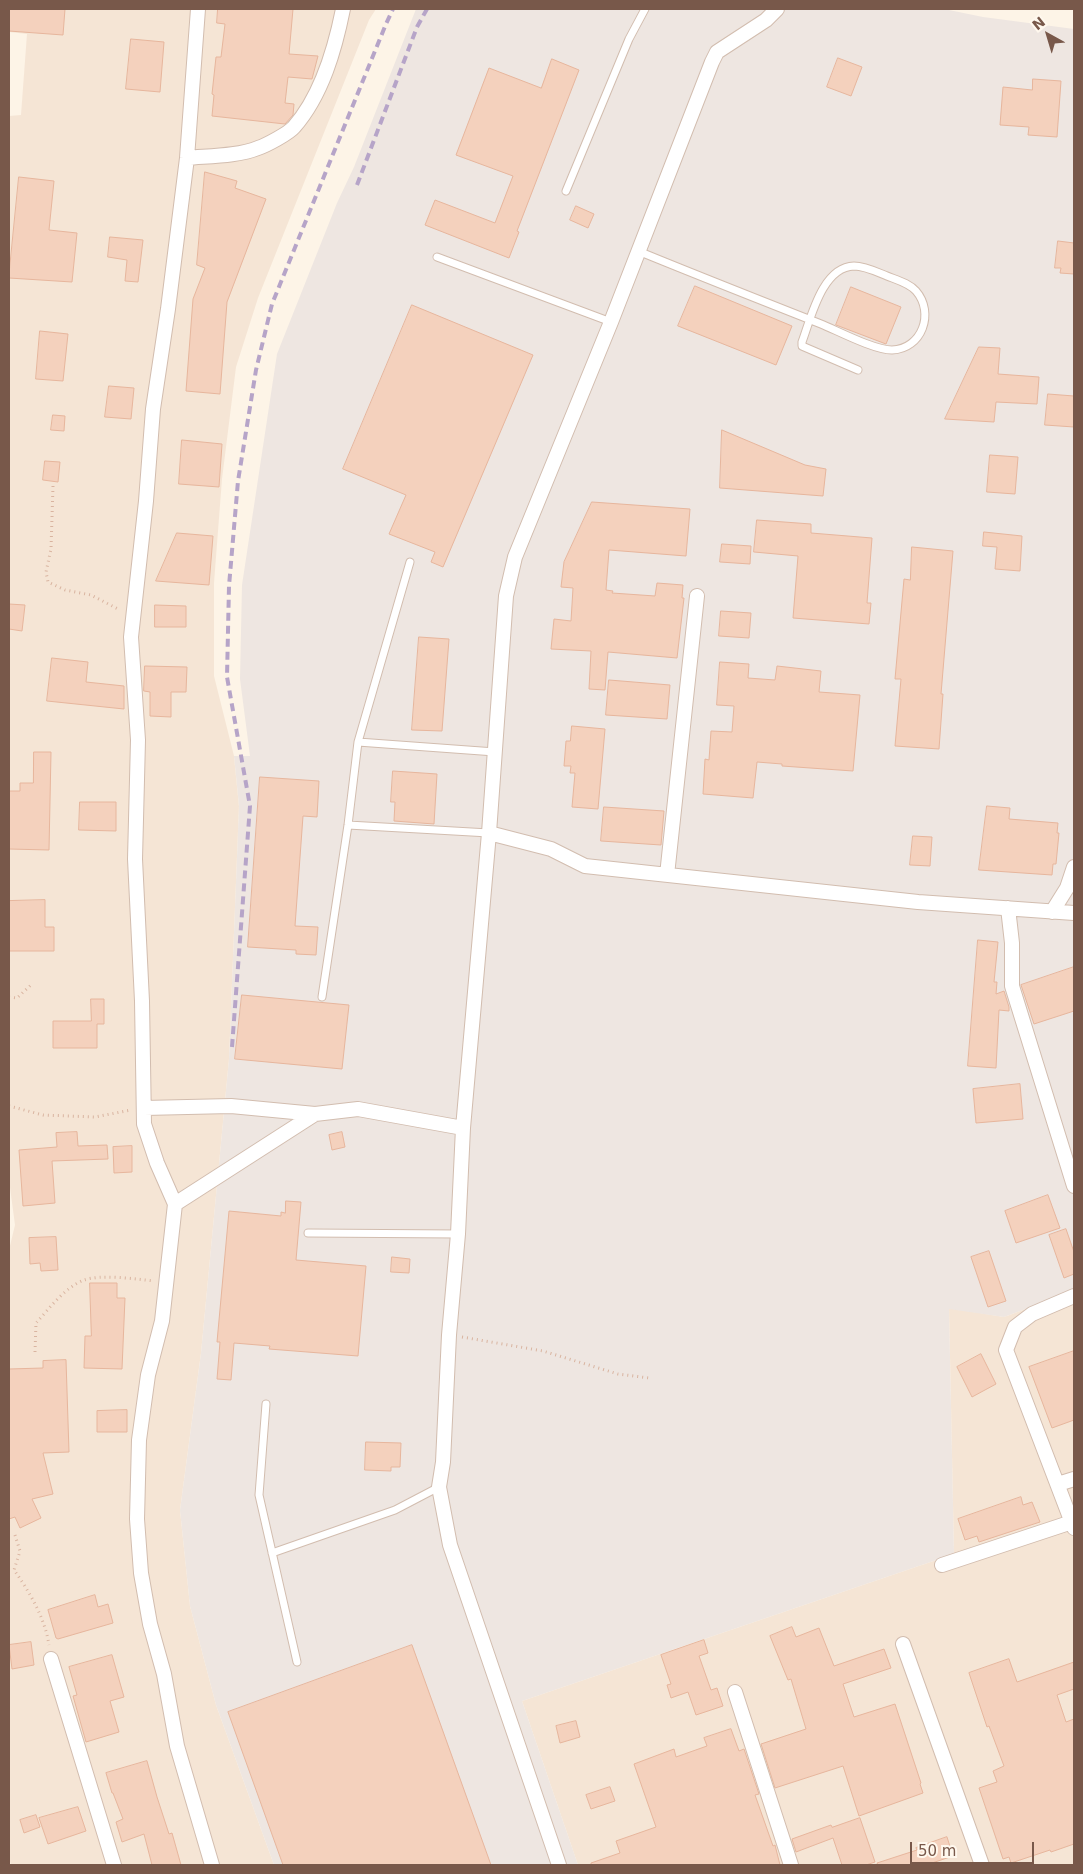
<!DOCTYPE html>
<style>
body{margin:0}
#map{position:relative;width:1083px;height:1874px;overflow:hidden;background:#fdf4e7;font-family:"DejaVu Sans",sans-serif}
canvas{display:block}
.frame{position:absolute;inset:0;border:10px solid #78584a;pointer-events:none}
.north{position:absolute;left:1023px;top:10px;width:50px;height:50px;-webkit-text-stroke:4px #fff8ee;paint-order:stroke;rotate:321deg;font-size:14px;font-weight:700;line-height:20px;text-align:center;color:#78584a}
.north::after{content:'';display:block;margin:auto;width:18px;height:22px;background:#78584a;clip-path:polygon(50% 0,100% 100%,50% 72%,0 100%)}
.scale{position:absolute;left:910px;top:1842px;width:124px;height:22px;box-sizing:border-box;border:2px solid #78584a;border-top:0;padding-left:6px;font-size:15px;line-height:18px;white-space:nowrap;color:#78584a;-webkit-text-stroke:4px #fff8ee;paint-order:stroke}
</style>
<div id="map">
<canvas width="1083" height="1874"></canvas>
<div class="frame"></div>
<div class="north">N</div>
<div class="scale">50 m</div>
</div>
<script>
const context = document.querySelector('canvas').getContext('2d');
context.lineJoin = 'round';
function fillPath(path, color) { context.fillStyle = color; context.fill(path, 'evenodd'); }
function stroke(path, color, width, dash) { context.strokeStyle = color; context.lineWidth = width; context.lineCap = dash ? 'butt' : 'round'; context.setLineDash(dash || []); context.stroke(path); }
fillPath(new Path2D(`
 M9,9h367l-7,11 -111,278 -22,69 -14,112 -8,104v93l20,80 5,50 -10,253 -28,294 -21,157 10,96 26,99 58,160h-263l-2,-7v-608l6,-25 -6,-45v-839l1,-15 -1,-10v-200l12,-1 6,-81 -18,-2z
 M1074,1291v574h-496l-56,-164 432,-147 -5,-246 55,9z`), '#f5e5d5');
fillPath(new Path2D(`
 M416,9h528l39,8 91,12v1262l-70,26 -55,-8 5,245 -432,147 56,164h-304l-58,-160 -26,-99 -10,-96 21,-157 28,-294 10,-253 -5,-50h16l-10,-77 2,-94 35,-231 60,-151 17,-36z`), '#eee6e1');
const building = new Path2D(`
 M9,9h56l-2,26 -54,-4z
 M218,9h75l-4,45 29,2 -6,23 -24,-2 -3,26 9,1 -1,11 -8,9 -73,-8 2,-21 -2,-1 4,-37h5l4,-33 -8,-1z
 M131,39l33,3 -4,50 -34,-3z
 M838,58l24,9 -11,29 -24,-9z
 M552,59l27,11 -62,161 2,1 -10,26 -84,-33 10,-25 60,23 18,-47 -57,-21 33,-87 52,20z
 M1033,79l28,2 -4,56 -29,-2 1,-8 -29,-2 3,-38 29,3z
 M205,172l32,9 -2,7 31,11 -39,103 -7,92 -34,-3 7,-92 12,-31 -8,-3z
 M19,177l35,4 -5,49 28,3 -5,49 -63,-4z
 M576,206l18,8 -6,14 -18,-8z
 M110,237l33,3 -5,42 -13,-1 2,-21 -19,-3z
 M1058,241l16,2v31l-14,-1 1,-5h-6z
 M695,286l97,40 -16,39 -98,-39z
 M851,287l50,20 -15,37 -50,-19z
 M412,305l121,50 -90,212 -12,-5 4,-10 -46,-18 17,-39 -63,-26z
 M40,331l28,3 -5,47 -27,-2z
 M979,347l21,1 -2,26 41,3 -2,27 -41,-2 -2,20 -49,-3z
 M109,386l25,2 -3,31 -26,-2z
 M1048,394l26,2v31l-29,-2z
 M53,415l12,1 -1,15 -13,-1z
 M722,430l83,35 21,4 -3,27 -103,-8z
 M182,440l40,4 -3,43 -40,-3z
 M990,455l28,2 -3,37 -28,-2z
 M45,461l15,1 -2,20 -15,-2z
 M592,502l98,7 -4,47 -77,-6 -3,40 7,1 -1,2 43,3 2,-13 26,2 -1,13h2l-7,60 -69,-6 -3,38 -16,-1 2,-38 -40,-2 3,-30 17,2 2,-33 -12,-1 3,-25z
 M757,520l54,4v9l61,5 -5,65h4l-2,21 -76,-6 5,-62 -44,-4z
 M984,532l38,4 -2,35 -25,-2 2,-22 -14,-1z
 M177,533l36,3 -4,49 -53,-4z
 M722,544l29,2 -1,18 -30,-2z
 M912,547l41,4 -12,143h2l-4,55 -44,-3 6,-67h-6l9,-100 6,1z
 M9,604l16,1 -3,26 -13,-2z
 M155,605l31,1v21h-31z
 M721,611l30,2 -2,25 -30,-2z
 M419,637l30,2 -7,92 -30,-1z
 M52,658l36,4 -2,20 38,4v23l-77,-8z
 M720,662l29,2 -1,14 27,2 2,-14 44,5 -2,21 41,3 -7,76 -71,-5v-2l-25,-2 -4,36 -50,-4 2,-35 4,1 2,-29 21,1 2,-26 -17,-1z
 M145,666l42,1 -1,25h-15v25l-21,-1v-24l-6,-1z
 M609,680l61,5 -3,34 -61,-4z
 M572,726l33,3 -7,80 -26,-2 3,-34h-5l1,-7h-7l2,-25h4z
 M34,752h17l-2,98 -40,-1v-58h11v-8h13z
 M393,771l44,3 -3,50 -40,-3 1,-19h-4z
 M260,777l59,4 -2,36 -14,-1 -8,110 23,1 -2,28 -20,-1v-4l-48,-3z
 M80,802h36v29l-37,-1z
 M987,806l23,2 -1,11 49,4 -1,10h2l-3,31h-3l-1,11 -73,-5z
 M604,807l60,4 -3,34 -60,-4z
 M913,836l19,1 -2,29 -20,-1z
 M45,900v27h9v24h-45v-50z
 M978,940l20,2 -4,40h3l-1,12 8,-3 5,16v4l-10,-1 -3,58 -28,-2z
 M1074,967v44l-40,13 -13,-39z
 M242,995l107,10 -7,64 -107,-10z
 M91,999h13v25h-7v24h-44v-27h38z
 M1020,1084l3,35 -47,4 -3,-34z
 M77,1132l1,14 29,-1 1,14 -56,2 3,42 -32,3 -4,-56 38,-3 -1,-14z
 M342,1132l3,15 -13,3 -3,-15z
 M132,1146v26l-18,1 -1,-26z
 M1048,1195l12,33 -44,15 -11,-32z
 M286,1201l15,1 -5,58 70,6 -8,90 -89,-7 1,-3 -36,-3 -3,37 -14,-1 3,-37h-3l12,-131 52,5v-4l4,1z
 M1066,1229l8,23v22l-10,4 -15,-43z
 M56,1237l2,33 -17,1 -1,-8 -10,1 -1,-26z
 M989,1251l17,50 -18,6 -17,-50z
 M392,1257l18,2 -1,14 -18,-1z
 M90,1283h27v15h8l-3,71 -38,-1 1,-32h6z
 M1074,1351v69l-22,8 -23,-61z
 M981,1354l15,30 -24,13 -15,-30z
 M66,1360l3,92 -26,1 10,41 -21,5 9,19 -21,10 -5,-11 -6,2v-150l34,-1v-7z
 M127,1410v22h-30v-21z
 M366,1442l35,1 -1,24h-9v4l-26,-1z
 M1021,1497l2,8 9,-3 8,20 -61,20 -2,-6 -12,4 -7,-21z
 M95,1595l3,12 10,-3 5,19 -55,16 -2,-1 -8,-28z
 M792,1627l4,10 23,-9 15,38 50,-17 7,19 -48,16 11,33 41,-13 26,79 -1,1 3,9 -64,23 -16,-50 -68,22 -14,-44 45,-15 -15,-50 -3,1 -18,-44z
 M704,1640l4,13 -9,3 12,34 6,-2 6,18 -27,9 -8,-23 -17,6 -4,-13 4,-1 -10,-29z
 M31,1642l3,23 -22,4 -3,-24z
 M412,1645l79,220h-208l-55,-153z
 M112,1655l12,42 -14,4 9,31 -33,10 -13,-46 4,-1 -8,-28z
 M1009,1659l8,23 57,-20v27l-17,6 9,27 8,-3v125l-23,8 -1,-2 -39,13 -2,-6 -6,2 -24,-71 18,-6 -4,-11 11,-5 -15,-40 -2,1 -18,-54z
 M576,1721l4,16 -20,6 -4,-17z
 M731,1729l8,22 5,-2 15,45 -4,1 18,51 2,-1 5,20h-189v-2l29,-10 -4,-12 40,-14 -22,-63 40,-15 2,8 31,-11 -3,-8z
 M147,1761l10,36 12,37 3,-1 9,32h-29l-8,-31 -22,8 -6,-20 7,-3 -10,-26h-1l-6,-20z
 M610,1787l5,14 -24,8 -5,-14z
 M78,1807l8,24 -38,13 -9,-26z
 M36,1815l4,12 -16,6 -4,-13z
 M860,1818l15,44 -9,3h-24l-9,-27 -37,14 -4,-13 39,-14 1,2z
 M947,1837l6,19 -27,9h-48l-1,-2 40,-13 -1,-2z`);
fillPath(building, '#f4d1bd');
stroke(building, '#e7b69d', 1);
const lane = new Path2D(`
 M566,191l63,-152 16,-30
 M638,251c61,25 122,49 183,73 17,7 53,26 71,26 30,-1 43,-37 24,-59 -7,-8 -19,-11 -29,-15 -10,-4 -22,-10 -33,-10 -32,1 -43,52 -52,76v4l56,24
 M437,257l174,65
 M358,742l137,10
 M348,825l141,8
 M322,997l26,-172 10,-83 52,-180
 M308,1233l150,1
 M266,1404l-7,91 38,167
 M272,1553l123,-43 44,-23`);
const street = new Path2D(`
 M198,9l-11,149 -19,151 -15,100 -7,92 -15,136 7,103 -3,119 7,142 2,123 13,39 18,41 -13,117 -14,54 -9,65 -2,79 4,54 9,51 14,50 13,72 35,119
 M187,158c21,-2 52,-2 71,-10 9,-3 31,-15 36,-21 28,-32 41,-78 49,-118
 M489,833l62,16 34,17 333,36 156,11
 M667,875l30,-279
 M1008,908l4,35v43l62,200
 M1052,912l15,-24 7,-21
 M144,1108l87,-2 84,8 43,-5 105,19
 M175,1204l140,-90
 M1074,1296l-42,18 -17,13 -9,23 68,178
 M1058,1484l16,-5
 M942,1565l130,-43
 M903,1644l79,221
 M51,1659l63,206
 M735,1692l56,173
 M559,1865l-109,-320 -11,-58 4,-25 6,-127 9,-101 5,-106 26,-295 17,-237 9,-39 96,-235 101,-260 5,-10 49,-32 11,-11`);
stroke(lane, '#d2bdaf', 9);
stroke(street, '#d2bdaf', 16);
stroke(new Path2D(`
 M53,486l-2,63 -5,23 2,10 17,8 26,5 29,15
 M9,997l8,1 15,-14
 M9,1106l34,9 52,2 36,-7
 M462,1337l81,14 75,23 31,4
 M35,1352l1,-29c13,-14 29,-36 48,-43 17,-6 52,-1 70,1
 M15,1535l5,16 -6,19c15,21 31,48 35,75`), '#d9b4a0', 3, [1, 4]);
stroke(lane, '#fff', 7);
stroke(street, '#fff', 14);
stroke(new Path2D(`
 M357,185l60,-158 10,-18
 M232,1047l18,-241 -23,-129 2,-91 9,-105 18,-111 16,-66 114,-280 7,-15`), '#b6a4c8', 4, [8, 5]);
</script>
